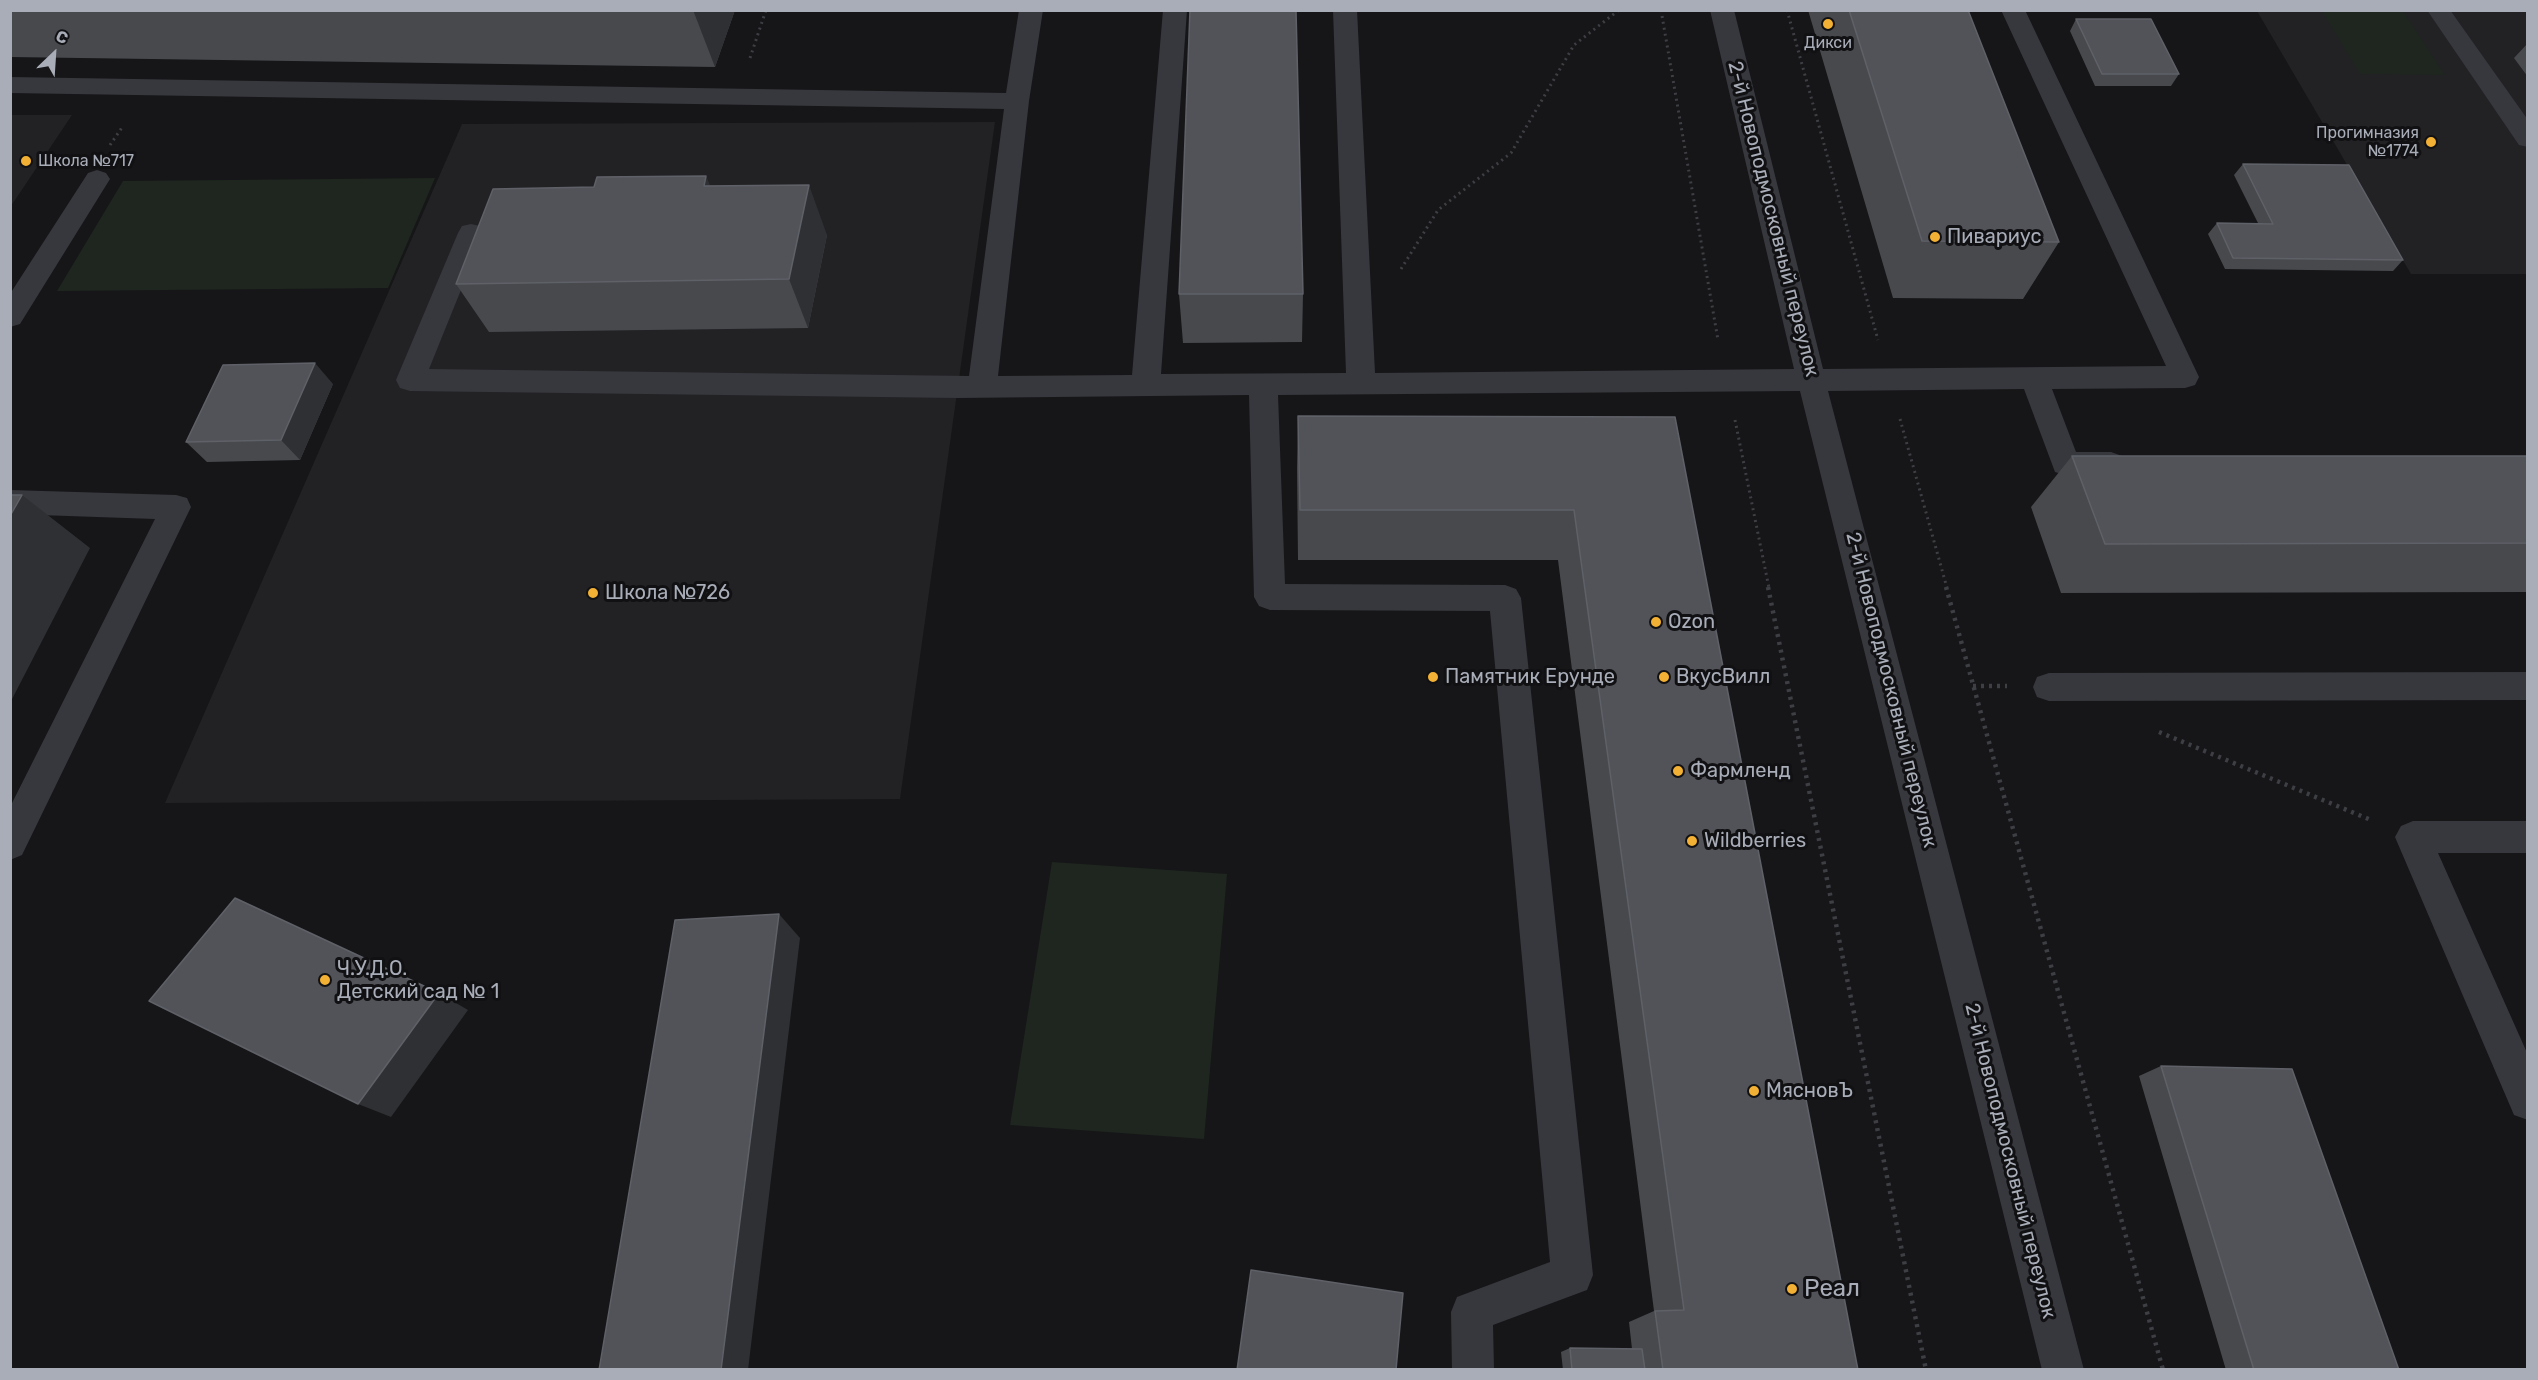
<!DOCTYPE html>
<meta charset="utf-8">
<style>
body{margin:0}
#map{position:relative;width:2538px;height:1380px;overflow:hidden;background:#161618;font-family:Rubik,sans-serif}
canvas{display:block}
.frame{position:absolute;inset:0;border:12px solid #a8adb8;pointer-events:none}
.north{position:absolute;left:24px;top:24px;width:60px;height:60px;-webkit-text-stroke:4px #111113;paint-order:stroke;rotate:25deg;font-size:16px;font-weight:700;line-height:24px;text-align:center;color:#a8adb8}
.north::after{content:'';display:block;margin:auto;width:21px;height:27px;background:#a8adb8;clip-path:polygon(50% 0,100% 100%,50% 72%,0 100%)}
</style>
<div id="map">
<canvas width="2538" height="1380"></canvas>
<div class="frame"></div>
<div class="north">С</div>
</div>
<script>
const context = document.querySelector('canvas').getContext('2d');
context.lineJoin = 'round';
function fillPath(path, color) { context.fillStyle = color; context.fill(path, 'evenodd'); }
function stroke(path, color, width, dash) { context.strokeStyle = color; context.lineWidth = width; context.lineCap = dash ? 'butt' : 'round'; context.setLineDash(dash || []); context.stroke(path); }
function drawText(font, color, halo, rows, align = 'center') {
  context.font = font + ' Rubik,sans-serif'; context.lineWidth = 6; context.setLineDash([]); context.textBaseline = 'middle'; context.strokeStyle = halo; context.fillStyle = color; for (const [text, x, y, turn = 0] of rows) {
    context.save(); context.translate(x, y); context.rotate((+turn || 0) * Math.PI / 180); context.textAlign = isNaN(turn) ? turn : align; if (halo) context.strokeText(text, 0, 0); context.fillText(text, 0, 0); context.restore();
  }
}
fillPath(new Path2D(`
 M2257,11h270v263h-116z
 M11,115h61l-61,91 -1,-91z
 M995,122l-95,677 -735,4 297,-679z`), '#222225');
fillPath(new Path2D(`
 M2322,11h81l42,64 -85,-1z
 M435,178l-47,110 -331,3 66,-110z
 M1052,862l175,12 -23,265 -194,-14z`), '#1e261f');
stroke(new Path2D(`
 M1661,10l57,330
 M1787,10l91,330
 M750,58l16,-48
 M110,145l13,-19
 M1401,269l37,-59 73,-57 63,-108 45,-35
 M1900,419l47,169
 M1735,420l34,168`), '#3d3f44', 3, [2, 4]);
stroke(new Path2D(`
 M1768,587l158,783
 M1946,587l217,783
 M1973,686h34
 M2159,732l212,88`), '#3d3f44', 4.5, [3, 5]);
fillPath(new Path2D(`
 M1019,10h24l-14,91 -31,275 134,-1 31,-365h24l-26,364 185,-1 -13,-363h24l18,363 419,-4 -84,-359h24l89,359 343,-3 -165,-356h24l174,367 -4,8 -10,3 -133,1 24,63h35l11,4 4,8 -4,8c-20,7 -47,7 -67,0l-31,-83 -196,2 256,979h-42l-242,-979 -522,4 7,189 220,1 11,4 5,9 72,677 -6,15 -94,35 1,45h-42l-1,-58 6,-15 93,-35 -60,-651 -220,-1 -11,-4 -5,-9 -5,-202 -291,3 -548,-7 -10,-3 -4,-8 62,-147 4,-7 9,-2 9,2 4,7 -55,136 540,7 35,-267 -994,-16v-16l996,16z
 M2427,10h23l78,110v27l-9,-2z
 M97,170l9,3 4,6 -90,145 -10,3v-33l78,-121z
 M10,490l166,5 11,3 4,9 -169,348 -12,5v-53l145,-288 -145,-5z
 M2528,672v28l-479,1 -12,-4 -4,-10 4,-10 12,-4z
 M2413,821h115v32h-90l90,202v65l-14,-5 -119,-278 6,-11z`), '#37383d');
fillPath(new Path2D(`
 M10,10h725l-20,57 -705,-10z
 M1808,10h160l91,232 -36,57 -130,-1z
 M2076,19l103,55 -8,12h-76l-25,-55z
 M2528,43v34l-14,-19z
 M2243,164l160,96 -10,11 -168,-2 -17,-35 9,-11h41l-24,-48z
 M710,186l117,49 -19,93 -319,4 -33,-48z
 M1179,294h124l-1,48 -119,1z
 M333,384l-33,76 -93,2 -21,-20z
 M1298,416l377,1 183,953h-295l-2,-18 9,-4 62,1 -3,-27 25,-11 -96,-751h-260l-1,-92z
 M2072,456h456v136l-467,1 -30,-86z
 M2161,1066l238,304h-173l-87,-294z`), '#47494d');
fillPath(new Path2D(`
 M693,10h42l-20,57z
 M706,176l22,50 -24,-40z
 M809,185l18,50 -19,93 -19,-49z
 M315,363l18,21 -33,76 -19,-20z
 M22,495l68,53 -80,155v-187z
 M779,914l21,24 -52,432h-27z
 M439,993l29,17 -77,107 -33,-13z`), '#2f3033');
const building = new Path2D(`
 M1190,10h106l7,284h-124z
 M1849,10h119l91,232 -137,-1z
 M2076,19h75l28,55h-77z
 M2243,164l106,1 54,95 -170,-2 -16,-35 56,1z
 M706,176l-2,10 105,-1 -20,94 -333,5 37,-95 101,-2 3,-10z
 M315,363l-34,77 -95,2 37,-77z
 M1298,416l377,1 183,953h-195l-8,-59 29,-1 -110,-800h-274z
 M2072,456h456v87l-423,1z
 M10,495h12l-12,21z
 M235,898l204,95 -81,111 -209,-103z
 M779,914l-58,456h-122l76,-450z
 M2161,1066l131,3 107,301h-145z
 M1251,1270l152,23 -7,77h-159z
 M1570,1348l72,1 3,21h-73z`);
fillPath(building, '#525359');
stroke(building, '#5f6168', 1.5);
for (const [x, y, r, color] of [
 [1828,24,6,"#f2b134"],
 [2431,142,6,"#f2b134"],
 [26,161,6,"#f2b134"],
 [1935,237,6,"#f2b134"],
 [593,593,6,"#f2b134"],
 [1656,622,6,"#f2b134"],
 [1433,677,6,"#f2b134"],
 [1664,677,6,"#f2b134"],
 [1678,771,6,"#f2b134"],
 [1692,841,6,"#f2b134"],
 [325,980,6,"#f2b134"],
 [1754,1091,6,"#f2b134"],
 [1792,1289,6,"#f2b134"]
]) { const dot = new Path2D(); dot.arc(x, y, r, 0, 2 * Math.PI); context.fillStyle = color; context.fill(dot); stroke(dot, '#111113', 2); }
drawText('16px', '#a8adb8', '#111113', [
 ["Дикси",1828,43],
 ["Прогимназия",2419,133,"right"],
 ["№1774",2419,151,"right"],
 ["Школа №717",38,161,"left"]
]);
drawText('20px', '#a8adb8', '#111113', [
 ["2-й Новоподмосковный переулок",1773,219,76],
 ["2-й Новоподмосковный переулок",1891,690,76],
 ["2-й Новоподмосковный переулок",2010,1161,76]
]);
drawText('20px', '#a8adb8', '#111113', [
 ["Пивариус",1947,237],
 ["Школа №726",605,593],
 ["Ozon",1668,622],
 ["Памятник Ерунде",1445,677],
 ["ВкусВилл",1676,677],
 ["Фармленд",1690,771],
 ["Wildberries",1704,841],
 ["Ч.У.Д.О.",337,969],
 ["Детский сад № 1",337,992],
 ["МясновЪ",1766,1091]
], 'left');
drawText('24px', '#a8adb8', '#111113', [
 ["Реал",1804,1289]
], 'left');
</script>
